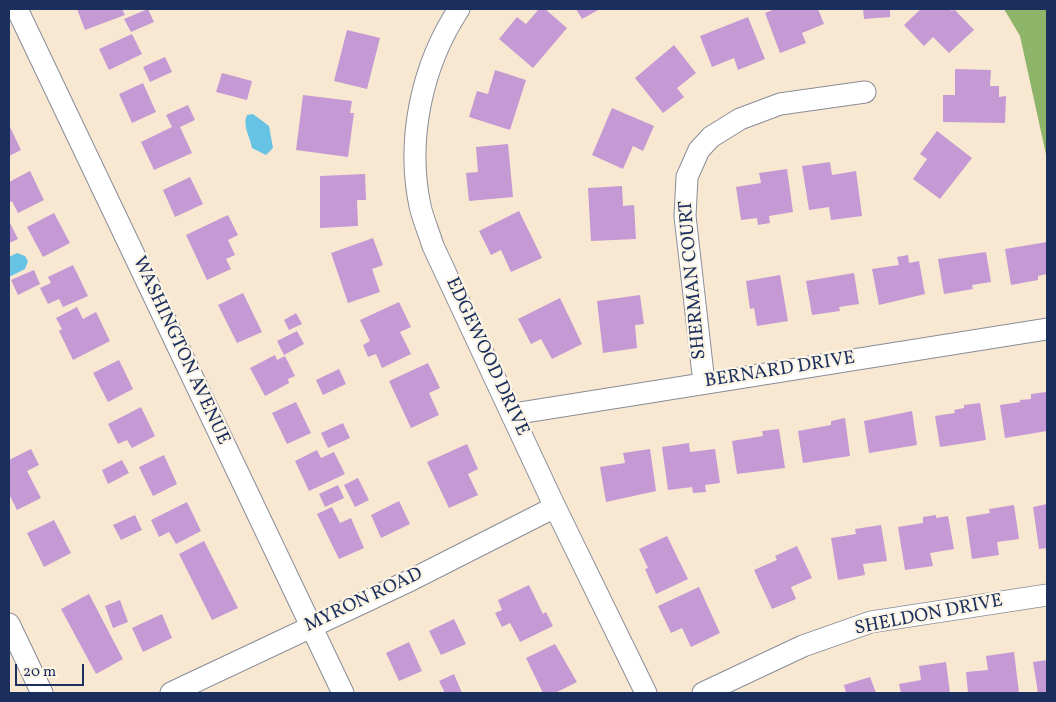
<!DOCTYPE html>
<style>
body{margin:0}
#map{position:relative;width:1056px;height:702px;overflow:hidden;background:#f8e8d1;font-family:Vollkorn,serif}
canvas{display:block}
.frame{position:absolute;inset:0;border:10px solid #1b2f5e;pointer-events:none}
.scale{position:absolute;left:15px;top:664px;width:69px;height:22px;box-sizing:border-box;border:2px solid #1b2f5e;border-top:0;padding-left:6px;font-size:15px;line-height:18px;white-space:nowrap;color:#1b2f5e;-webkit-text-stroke:4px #fcf5e5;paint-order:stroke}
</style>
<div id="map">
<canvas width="1056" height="702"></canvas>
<div class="frame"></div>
<div class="scale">20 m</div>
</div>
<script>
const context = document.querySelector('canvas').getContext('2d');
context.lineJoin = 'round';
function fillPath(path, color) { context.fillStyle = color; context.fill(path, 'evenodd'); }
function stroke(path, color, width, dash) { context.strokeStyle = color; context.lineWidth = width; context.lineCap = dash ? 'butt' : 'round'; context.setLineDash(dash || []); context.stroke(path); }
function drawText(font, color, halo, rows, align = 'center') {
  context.font = font + ' Vollkorn,serif'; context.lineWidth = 4.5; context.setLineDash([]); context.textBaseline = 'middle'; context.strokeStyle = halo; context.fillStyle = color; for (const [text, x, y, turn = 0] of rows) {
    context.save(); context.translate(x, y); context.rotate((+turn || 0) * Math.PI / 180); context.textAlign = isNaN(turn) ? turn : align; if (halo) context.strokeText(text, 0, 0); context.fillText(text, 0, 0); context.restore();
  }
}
fillPath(new Path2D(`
 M1004,9h43v150l-27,-123z`), '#8eb46a');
fillPath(new Path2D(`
 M253,114l16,12 4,22 -7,7 -14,-7c-2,-11 -10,-23 -5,-33z
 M17,253l8,3 3,5 -3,8 -16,8v-20z`), '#66c3e4');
fillPath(new Path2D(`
 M77,9h45l3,6 -40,15z
 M148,9l6,13 -23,10 -7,-13z
 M539,9h6l22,19 -34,40 -34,-29 18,-22 9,7z
 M576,9h24l-18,10z
 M775,9h43l6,15 -22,9 4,10 -26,10 -15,-40z
 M863,9h27v8l-26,2z
 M921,9h28l3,2 2,-2 20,21 -25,23 -16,-16 -9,9 -20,-21z
 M748,17l17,42 -27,11 -4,-12 -22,9 -12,-31z
 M347,30l33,8 -13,51 -33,-8z
 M132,34l10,20 -33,16 -10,-21z
 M674,45l22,28 -19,15 7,9 -21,16 -28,-35z
 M165,57l7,15 -22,10 -7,-15z
 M955,69l36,1 -1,16h9v11l7,-1 -1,27 -62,-1v-27h12z
 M495,70l31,10 -16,50 -41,-13 8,-26 11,3z
 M222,73l30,8 -5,19 -31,-8z
 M143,83l13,29 -24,11 -13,-29z
 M303,95l49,6 -2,12h4l-6,44 -52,-7z
 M188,105l7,15 -15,7 12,26 -38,17 -13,-28 31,-15 -6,-12z
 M612,108l42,18 -11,25 -10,-5 -10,23 -31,-14z
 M9,125l12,25 -12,6z
 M937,131l35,27 -32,41 -27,-20 14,-20 -7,-5z
 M508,144l5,53 -44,4 -3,-28 12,-1 -2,-25z
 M830,162l2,13 24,-4 6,45 -31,4 -2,-13 -20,3 -7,-44z
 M787,169l6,43 -24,4 1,7 -12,2 -1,-7 -16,2 -5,-33 25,-4 -2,-10z
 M30,171l14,29 -26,13 -6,-12 -3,2v-21z
 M365,174l1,26h-9l1,26 -38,2v-52z
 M190,177l13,27 -28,13 -12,-27z
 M622,186l1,20 11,-1 2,34 -45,2 -3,-53z
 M519,211l23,47 -31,14 -10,-22 -10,5 -12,-24z
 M54,213l16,30 -27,14 -16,-30z
 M228,215l10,20 -10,5 7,15 -9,4 5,10 -24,11 -21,-45z
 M10,223l8,16 -9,4v-19z
 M373,238l10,27 -11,4 8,23 -32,11 -17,-50z
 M1047,242v32l-9,2v4l-27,5 -6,-36z
 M986,252l5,30 -19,3 1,4 -29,5 -6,-35z
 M908,255l1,8 10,-2 6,33 -46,11 -7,-36 27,-4 -2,-8z
 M73,265l15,31 -25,11 -4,-8 -11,5 -8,-16 11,-5 -3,-6z
 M34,270l6,14 -22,11 -7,-15z
 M854,273l5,31 -20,3 1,4 -28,4 -6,-34z
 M780,275l8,46 -31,5 -3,-18 -4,1 -4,-28z
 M243,293l19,39 -25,11 -19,-38z
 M640,295l4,29 -9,1 2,23 -34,5 -6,-52z
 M560,298l22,46 -30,15 -11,-20 -10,5 -13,-25z
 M399,302l12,25 -11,5 11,22 -29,14 -6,-14 -8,3 -5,-12 7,-4 -10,-21z
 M77,307l6,12 13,-7 14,29 -37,19 -14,-29 3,-2 -6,-11z
 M296,313l6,11 -13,6 -5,-10z
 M297,331l7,13 -20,11 -7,-14z
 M275,355l2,5 8,-4 10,20 -7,3 1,4 -24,13 -15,-28z
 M119,360l14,29 -25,13 -15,-29z
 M428,363l12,25 -11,5 10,22 -28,13 -22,-47z
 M339,369l7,15 -23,11 -7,-15z
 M1046,392l1,39 -42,7 -5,-33 20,-3v-2l11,-1v-5z
 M296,402l15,31 -24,11 -15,-31z
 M980,403l6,37 -46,7 -5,-31 20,-3 -1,-3 10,-2v-3z
 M141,407l14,29 -23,12 -5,-8 -9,4 -10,-20z
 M912,411l5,34 -48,8 -5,-32z
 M845,418l5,38 -47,7 -5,-32 33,-6v-4z
 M343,423l7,15 -22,10 -7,-15z
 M779,429l6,39 -48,6 -5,-33 31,-5 -1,-5z
 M689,443l1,9 25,-3 5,34 -15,2 1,7 -13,1 -1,-6 -24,3 -6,-43z
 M467,444l11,25 -10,5 10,21 -29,13 -22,-46z
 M31,449l8,16 -12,6 14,27 -24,12 -8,-16v-34z
 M650,449l6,42 -50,11 -6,-35 25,-4 -2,-10z
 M317,450l4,8 13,-6 11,22 -36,17 -14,-30z
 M164,455l13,29 -24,12 -14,-29z
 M122,460l7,13 -21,11 -6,-14z
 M358,478l11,22 -14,7 -11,-22z
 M338,485l6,13 -19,9 -6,-13z
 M399,501l11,23 -29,14 -10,-23z
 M187,502l14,29 -25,13 -7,-12 -10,5 -8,-17z
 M1047,504v44l-8,1 -6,-42z
 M1014,505l5,34 -22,3 2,13 -27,4 -6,-42 24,-4 -1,-4z
 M332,507l8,16 11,-5 13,30 -25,11 -22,-45z
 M135,515l7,15 -21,10 -8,-15z
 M936,515v3l12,-2 6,33 -24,4 3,13 -28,4 -7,-43 25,-4v-6z
 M54,520l17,33 -27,14 -17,-34z
 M881,525l6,36 -24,3 2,11 -27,5 -7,-42 25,-4 -1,-5z
 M667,536l21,43 -32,15 -11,-25 3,-1 -9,-19z
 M204,541l34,67 -26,12 -33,-66z
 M797,546l15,32 -21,9 5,12 -24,10 -18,-39 23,-10 -2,-4z
 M529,585l14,29 3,-2 7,14 -33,16 -10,-19 -8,4 -7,-14 7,-3 -4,-10z
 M699,587l21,46 -29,14 -9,-19 -11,5 -13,-27z
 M89,594l34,65 -27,15 -35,-65z
 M120,600l8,22 -15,6 -8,-22z
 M162,614l10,24 -29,14 -11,-24z
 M454,619l12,25 -25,11 -12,-24z
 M409,642l13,29 -23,10 -13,-28z
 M555,644l22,38 -22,11h-12l-17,-35z
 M1014,652l5,41h-51l-2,-21 22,-2 -2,-14z
 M1047,660v33h-9l-5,-31z
 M946,662l4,31h-49l-2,-9 22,-4 -2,-14z
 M454,674l8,19h-17l-6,-12z
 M870,677l6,16h-30l-2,-8z`), '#c599d3');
const street = new Path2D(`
 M17,9l326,684
 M459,9c-37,56 -53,130 -39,197 3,13 9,27 13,40l122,261 91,186
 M704,383l-19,-167 2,-39 12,-27 12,-13 29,-18 40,-15 85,-12
 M513,414l534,-85
 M9,624l33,69
 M171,693l240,-113 144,-73
 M703,693l100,-47 68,-24 176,-27`);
stroke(street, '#8a8c98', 23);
stroke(street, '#fff', 21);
drawText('19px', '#1b2f5e', '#fcf5e5', [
 ["SHERMAN COURT",694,280,-95],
 ["WASHINGTON AVENUE",180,351,65],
 ["EDGEWOOD DRIVE",486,357,65],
 ["BERNARD DRIVE",780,371,-9],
 ["MYRON ROAD",364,601,-25],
 ["SHELDON DRIVE",929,616,-11]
]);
</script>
